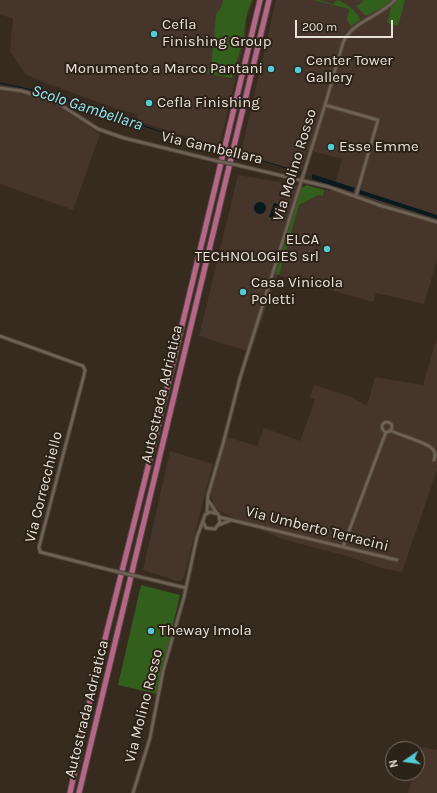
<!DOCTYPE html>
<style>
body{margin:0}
#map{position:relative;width:437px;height:793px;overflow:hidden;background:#372b20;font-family:Karla,sans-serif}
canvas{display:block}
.north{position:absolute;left:385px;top:741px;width:40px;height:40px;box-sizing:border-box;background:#2d2217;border:1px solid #786e65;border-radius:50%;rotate:257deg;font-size:11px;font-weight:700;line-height:16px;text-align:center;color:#e8e1d9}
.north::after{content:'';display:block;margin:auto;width:14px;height:18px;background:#52ccd6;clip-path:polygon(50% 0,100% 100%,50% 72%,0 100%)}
.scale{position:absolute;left:295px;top:20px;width:98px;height:18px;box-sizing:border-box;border:2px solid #e8e1d9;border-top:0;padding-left:5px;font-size:12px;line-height:14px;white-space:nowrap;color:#e8e1d9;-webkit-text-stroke:3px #2d2217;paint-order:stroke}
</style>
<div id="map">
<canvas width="437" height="793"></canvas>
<div class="north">N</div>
<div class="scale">200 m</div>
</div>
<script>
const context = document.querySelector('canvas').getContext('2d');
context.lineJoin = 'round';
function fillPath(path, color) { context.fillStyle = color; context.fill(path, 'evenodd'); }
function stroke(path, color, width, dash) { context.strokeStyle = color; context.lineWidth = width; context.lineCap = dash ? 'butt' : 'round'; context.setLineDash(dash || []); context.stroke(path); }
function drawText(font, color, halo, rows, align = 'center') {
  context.font = font + ' Karla,sans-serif'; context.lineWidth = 4; context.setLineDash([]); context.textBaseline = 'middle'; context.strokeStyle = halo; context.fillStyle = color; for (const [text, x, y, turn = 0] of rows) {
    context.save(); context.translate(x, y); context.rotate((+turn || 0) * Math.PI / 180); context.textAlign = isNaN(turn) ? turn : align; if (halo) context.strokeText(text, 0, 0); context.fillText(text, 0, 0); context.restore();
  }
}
fillPath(new Path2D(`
 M0,0h253l-7,21v14l-27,112 -81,-26 -1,-7 -17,-4 -74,-27 -21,-9 -15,-23 3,-32 -13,-5z
 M276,0h161v260l-13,44 -48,-11 -3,9 -96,-27 -25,74 -4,-1 -1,3 -48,-15 39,-161 95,16 9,-32 -34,-9 -7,21 -36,-9 -24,-9z
 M0,90l17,2 23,6 11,4 49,32 -27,76 -73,-26z
 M437,338v132l-35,102 -17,-3 -38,-13 -65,-17 -56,-25 -9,-5 -4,-6 -3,-11 17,-55 30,9 7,-18 36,13 15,-41 -5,-3 4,-12 38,12 15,9 8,-29 48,8z
 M170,451l43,13 -7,25 -22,88 -3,4h-4l-34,-11z
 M422,747l15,3v43h-29l6,-20h3v-11z`), '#45352b');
fillPath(new Path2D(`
 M223,0h29l-4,10 -4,19v8l-12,41 -29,-5 8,-6 5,-53 6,-8z
 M313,0h6l14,4 4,-4c8,2 21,12 23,20l-9,6 -4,-6 2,-11z
 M363,0h28l-6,6 -19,10 -10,-10 6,-3z
 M397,0h8l-7,26 -11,-3 4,-16z
 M306,185l18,5 -1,6 -5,-1 -19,10 -20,70 -4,-1 25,-84z
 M141,585l39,10 -23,99 -39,-9z`), '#325f1c');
fillPath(new Path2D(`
 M312,174l43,14 -2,4 -41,-13z
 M360,190l77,25v4l-78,-25z
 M254 208a6 6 0 1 1 12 0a6 6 0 1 1-12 0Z
 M274,203l7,2 -4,14 -8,-2z`), '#081a1d');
stroke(new Path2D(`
 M0,83l38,8 136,45
 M175,137l41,10
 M239,154l61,18`), '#081a1d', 1);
const minor = new Path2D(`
 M0,88l22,3 34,11 42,27 26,9 93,23
 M325,105l53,15 -22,76
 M237,165l92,22 50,18 58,17
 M0,336l83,30 2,4 -1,5 -45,172 1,5 70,18
 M382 427a5 5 0 1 1 10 0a5 5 0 1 1-10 0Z
 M390,430c9,6 40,12 44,21 2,3 1,6 0,9
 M208,500l8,12
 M207,513l1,-18 15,-51 17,-66 85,-273 18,-62c9,-22 37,-26 52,-43
 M219,517l178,43
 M203,522l3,6 9,1 5,-7 -1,-6
 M219,525l12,-5
 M343,547l43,-115
 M145,578l41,10
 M133,793l17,-55 13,-67 21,-74 13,-60 8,-22 5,-3 8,2`);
const motorway = new Path2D(`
 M70,793l23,-106 57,-228 110,-459
 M79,793l190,-793`);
stroke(minor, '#53493f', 4.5);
stroke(motorway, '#53493f', 7);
stroke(minor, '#6f6255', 2.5);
stroke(motorway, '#b76589', 5);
const minorBridge = new Path2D(`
 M217,161l20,4
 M110,570l35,8`);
stroke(minorBridge, '#53493f', 4.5, []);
stroke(minorBridge, '#6f6255', 2.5);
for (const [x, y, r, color] of [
 [154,34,4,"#52ccd6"],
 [271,69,4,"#52ccd6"],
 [298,70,4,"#52ccd6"],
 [149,103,4,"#52ccd6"],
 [331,147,4,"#52ccd6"],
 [327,249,4,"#52ccd6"],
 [243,292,4,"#52ccd6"],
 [151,631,4,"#52ccd6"]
]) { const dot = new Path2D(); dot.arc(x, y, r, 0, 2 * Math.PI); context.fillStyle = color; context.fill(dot); stroke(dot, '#2d2217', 1.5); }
drawText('15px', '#e8e1d9', '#2d2217', [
 ["Cefla",162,25],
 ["Finishing Group",162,42],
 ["Center Tower",306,61],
 ["Gallery",306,78],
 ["Monumento a Marco Pantani",263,69,"right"],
 ["Cefla Finishing",157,103],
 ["Esse Emme",339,147],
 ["ELCA",319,240,"right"],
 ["TECHNOLOGIES srl",319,257,"right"],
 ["Casa Vinicola",251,283],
 ["Poletti",251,300],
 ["Theway Imola",159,631]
], 'left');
drawText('15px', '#e8e1d9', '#2d2217', [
 ["Via Gambellara",212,148,13],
 ["Via Molino Rosso",295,165,-73],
 ["Autostrada Adriatica",162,394,-77],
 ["Via Correcchiello",44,487,-76],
 ["Via Umberto Terracini",317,529,14],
 ["Via Molino Rosso",144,706,-76],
 ["Autostrada Adriatica",87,709,-76]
]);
drawText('italic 16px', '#8debfb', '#2d2217', [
 ["Scolo Gambellara",87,108,18]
]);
</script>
